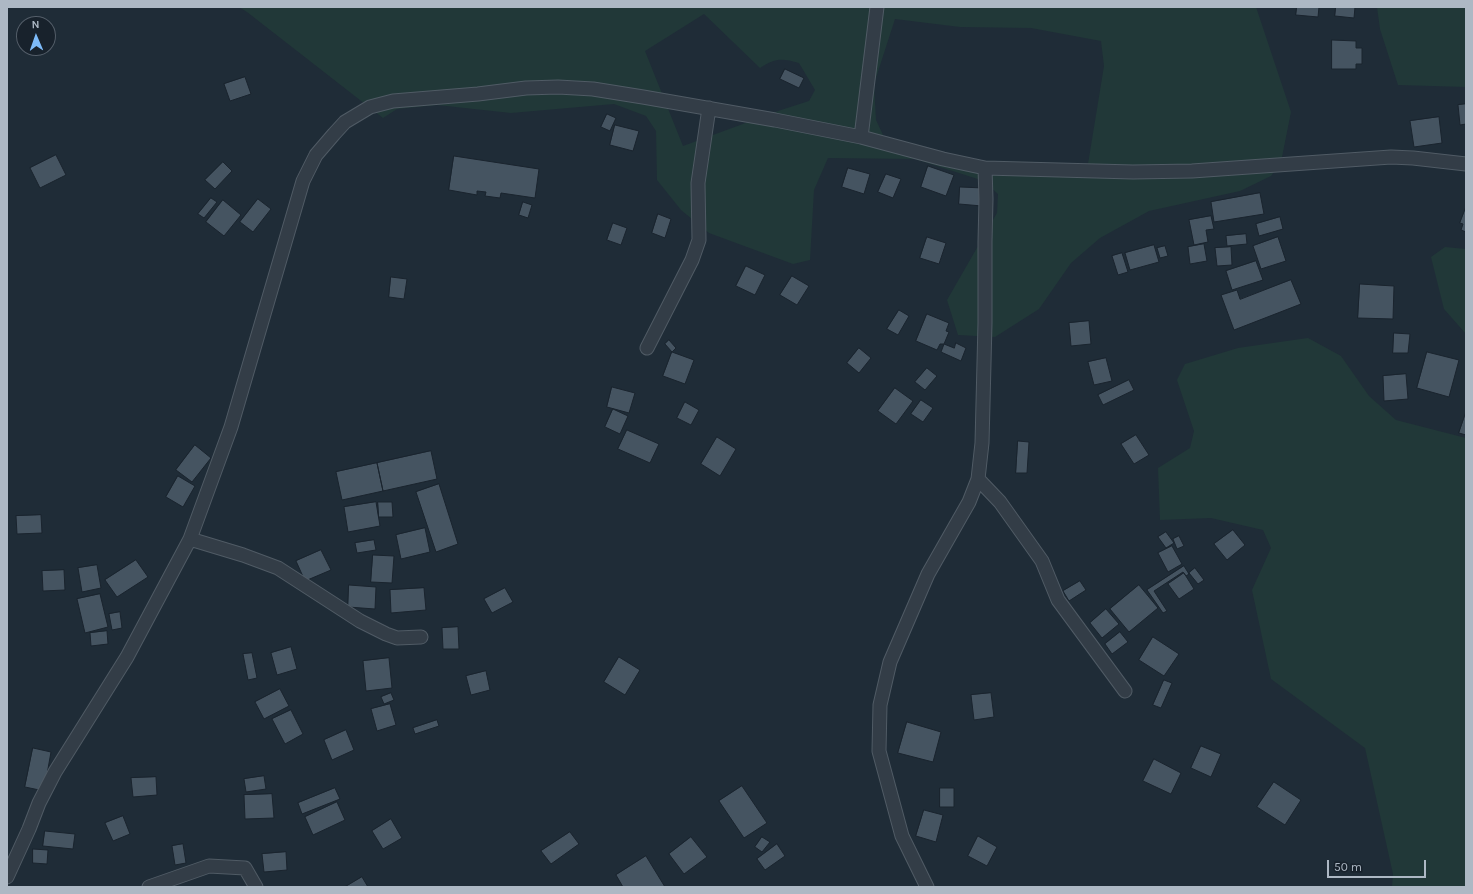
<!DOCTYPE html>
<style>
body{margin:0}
#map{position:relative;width:1473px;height:894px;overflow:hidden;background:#1f2c37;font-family:Karla,sans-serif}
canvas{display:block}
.frame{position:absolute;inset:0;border:8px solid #adb8c4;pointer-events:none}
.north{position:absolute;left:16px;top:16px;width:40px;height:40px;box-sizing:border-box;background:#18222c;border:1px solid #545e69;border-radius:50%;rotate:358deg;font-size:11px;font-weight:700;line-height:16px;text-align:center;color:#adb8c4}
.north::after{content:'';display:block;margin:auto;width:14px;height:18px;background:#7dbbf9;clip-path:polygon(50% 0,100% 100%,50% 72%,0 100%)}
.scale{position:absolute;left:1327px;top:860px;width:99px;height:18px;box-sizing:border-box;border:2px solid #adb8c4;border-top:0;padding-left:5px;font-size:12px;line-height:14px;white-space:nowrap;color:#adb8c4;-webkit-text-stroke:3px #18222c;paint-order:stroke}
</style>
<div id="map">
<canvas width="1473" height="894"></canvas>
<div class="frame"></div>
<div class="north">N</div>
<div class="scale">50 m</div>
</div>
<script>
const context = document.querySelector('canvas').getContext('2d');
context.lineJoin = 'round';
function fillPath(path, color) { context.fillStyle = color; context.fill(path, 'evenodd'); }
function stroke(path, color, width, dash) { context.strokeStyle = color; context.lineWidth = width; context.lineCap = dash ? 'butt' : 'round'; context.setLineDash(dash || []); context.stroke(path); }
fillPath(new Path2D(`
 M239,7h1017l35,105 -10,50 -10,14 -31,15 -91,20 -49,27 -29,25 -32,46 -44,28 -37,-2 -11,-35 50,-87 1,-19 -14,-13 -69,-22 -87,-1 -14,32 -4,70 -17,4 -84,-31 -28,-23 -24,-30 -1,-49 -10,-15 -32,-12 -103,9 -74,-8 -40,4 -14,9 -136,-106zM704,14l56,54c15,-10 22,-10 39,-5l16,27 -6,11 -28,9 -98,36 -38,-95zM895,19l65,8 71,1 70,13 3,25 -17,104 -82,-1 -121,-32 -8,-17 -2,-36z
 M1377,7h89v80l-68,-2 -18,-56z
 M1445,247l21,2v85l-22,-25 -13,-52z
 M1308,338l33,18 28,40 27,24 70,18v449h-74l1,-13 -28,-126 -94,-69 -19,-89 19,-42 -8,-18 -52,-12 -51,2 -2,-52 32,-20 4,-17 -17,-51 8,-16 53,-16z`), '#213838');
const building = new Path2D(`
 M1297,7h22l-1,10 -22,-2z
 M1336,7h19l-1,11 -19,-2z
 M1332,40l24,1v7h6v16h-6v5h-24z
 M785,69l19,9 -5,10 -19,-9z
 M245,77l6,17 -21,7 -6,-17z
 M1466,104v20l-6,1 -2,-20z
 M607,114l9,4 -6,13 -9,-4z
 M1439,117l3,26 -28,4 -4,-26z
 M615,125l24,6 -6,20 -23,-6z
 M56,155l10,20 -26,13 -10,-20z
 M454,156l85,13 -4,29 -34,-5 -1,5 -15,-2 1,-4 -9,-1v4l-28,-5z
 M223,162l9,9 -17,18 -10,-9z
 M928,166l26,9 -8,21 -25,-9z
 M848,168l22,6 -6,20 -22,-7z
 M886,174l15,5 -8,19 -15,-6z
 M960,187l24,1 -2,18 -23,-2z
 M1260,193l4,21 -50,8 -3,-20z
 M211,198l6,4 -13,16 -6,-4z
 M258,199l13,10 -18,23 -13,-10z
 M223,200l18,15 -17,21 -18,-14z
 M523,202l9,3 -4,13 -9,-3z
 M1466,207v25l-5,-2 2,-6 -3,-1z
 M658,214l13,5 -6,19 -13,-5z
 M1211,216l3,13 -8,1 2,12 -14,3 -5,-25z
 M1280,217l3,12 -24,7 -3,-12z
 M613,223l14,5 -6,17 -14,-5z
 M1246,234l1,10 -20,2 -1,-10z
 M927,237l19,6 -7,21 -19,-6z
 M1278,237l8,24 -25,8 -8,-23z
 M1204,244l3,17 -17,3 -2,-17z
 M1154,245l5,17 -29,8 -5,-17z
 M1165,246l3,10 -8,2 -3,-10z
 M1231,247l1,18 -15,1 -2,-18z
 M1122,253l6,19 -10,3 -6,-19z
 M1256,261l7,19 -31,10 -6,-19z
 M746,266l19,9 -10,20 -19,-9z
 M792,276l17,10 -12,19 -17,-10z
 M391,277l16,2 -3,20 -15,-2z
 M1291,280l10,24 -67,26 -13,-35 16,-5 3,9z
 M1360,284l34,2 -1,33 -35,-1z
 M899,310l10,6 -11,19 -11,-6z
 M927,314l22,9 -3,8 3,1 -5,12h-4l-3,6 -21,-9z
 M1089,321l2,23 -20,2 -2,-23z
 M1394,333l16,1 -2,19h-15z
 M669,340l7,8 -4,4 -7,-8z
 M956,343l10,5 -5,13 -20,-9 3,-8 10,4z
 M859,348l12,10 -12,15 -12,-10z
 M672,352l22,8 -9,24 -22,-8z
 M1427,352l32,8 -10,37 -32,-9z
 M1106,358l6,23 -18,4 -6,-23z
 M927,368l10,8 -12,14 -10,-8z
 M1406,374l2,25 -24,2 -1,-25z
 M1129,380l5,10 -31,15 -5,-10z
 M612,387l23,6 -6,20 -22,-6z
 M895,388l18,13 -17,23 -18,-13z
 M921,400l12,8 -10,14 -12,-8z
 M685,402l14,8 -8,15 -14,-7z
 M613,409l15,7 -8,18 -15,-7z
 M1466,412v23l-7,-2z
 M627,430l32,14 -9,19 -32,-14z
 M1136,435l13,20 -15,9 -13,-20z
 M717,437l19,12 -16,27 -19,-12z
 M1018,441l11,1 -2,31h-11z
 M195,445l16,13 -19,24 -16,-12z
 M431,451l6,28 -54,12 -6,-28z
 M377,463l6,28 -41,9 -6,-28z
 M178,476l17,10 -12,21 -17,-10z
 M439,484l19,60 -22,8 -20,-60z
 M376,502l4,24 -32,6 -4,-25z
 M378,502h14l1,15h-14z
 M41,515l1,18 -25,1 -1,-18z
 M425,528l5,24 -29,7 -5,-24z
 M1233,530l12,15 -18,15 -13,-16z
 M1166,532l8,11 -8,5 -8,-11z
 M1179,536l5,10 -7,3 -4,-10z
 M374,540l2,10 -19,3 -2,-10z
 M1172,546l10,18 -14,8 -10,-19z
 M321,550l10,20 -26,11 -9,-20z
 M373,555l21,1 -2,27 -21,-1z
 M136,560l12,17 -31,20 -12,-17z
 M97,565l4,23 -19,4 -4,-24z
 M1184,566l5,8 -3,2 -3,-4 -29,19 13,20 -4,2 -16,-23z
 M1195,568l9,12 -6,4 -9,-11z
 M64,570l1,20 -22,1 -1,-20z
 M1184,573l10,16 -15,10 -11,-15z
 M1080,581l6,9 -17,11 -6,-10z
 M349,585l27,2 -1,22 -27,-2z
 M1139,585l19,23 -29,24 -19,-23z
 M424,588l2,22 -35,3 -1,-23z
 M505,588l8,14 -21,11 -8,-14z
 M100,594l8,33 -23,6 -8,-34z
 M1106,609l13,15 -17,14 -12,-15z
 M120,612l2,16 -10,2 -3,-16z
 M458,627l1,22h-16l-1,-21z
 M107,631l1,13 -17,2 -1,-13z
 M1120,632l8,10 -16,12 -7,-10z
 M1153,637l26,17 -15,22 -25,-16z
 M291,647l6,22 -20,6 -6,-22z
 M252,653l5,25 -9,2 -5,-26z
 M619,657l21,13 -15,25 -21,-13z
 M389,658l3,30 -26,3 -3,-30z
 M486,671l4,19 -19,5 -5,-19z
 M1164,680l8,3 -11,25 -8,-3z
 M280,689l9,17 -25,13 -9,-17z
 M391,693l3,7 -10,4 -3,-7z
 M991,693l3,24 -20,3 -3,-25z
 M390,704l6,21 -19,6 -6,-22z
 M291,710l12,24 -18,10 -13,-25z
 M437,720l2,6 -24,8 -2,-6z
 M907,722l34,10 -8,30 -35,-9z
 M346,730l8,20 -22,10 -8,-20z
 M1201,746l20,8 -10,23 -20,-9z
 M33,748l18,4 -7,39 -19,-4z
 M1154,759l27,14 -10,21 -28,-13z
 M264,776l2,13 -20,3 -2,-13z
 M156,777l1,18 -24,2 -2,-19z
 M1274,782l27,18 -16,25 -28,-18z
 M742,786l25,37 -23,15 -25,-37z
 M335,788l5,11 -38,15 -4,-11z
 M940,788h14v19h-14z
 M272,794l2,24 -29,1 -1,-24z
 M337,802l8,18 -32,15 -8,-18z
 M924,810l19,5 -7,27 -20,-6z
 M123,816l7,18 -17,7 -8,-18z
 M391,819l11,19 -19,11 -11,-18z
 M45,831l30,3 -2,15 -30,-3z
 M570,832l9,12 -28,20 -10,-13z
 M978,836l19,11 -10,19 -19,-10z
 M691,837l16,20 -23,17 -15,-20z
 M762,837l8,5 -8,10 -7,-5z
 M183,844l3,19 -11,2 -3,-19z
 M777,844l8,12 -20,14 -8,-11z
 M33,849l15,1 -1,14 -14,-1z
 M286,852l1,18 -23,2 -2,-18z
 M646,856l19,31h-42l-7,-12z
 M362,877l6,10h-23z`);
fillPath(building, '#455461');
stroke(building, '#1a242e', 1);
const street = new Path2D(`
 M861,137l16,-130
 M647,348l45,-88 7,-20 -1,-57 11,-75
 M978,479l22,23 42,59 16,39 67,91
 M190,539l53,16 35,13 82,53 26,13 11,4 24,-1
 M7,877l22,-48 10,-26 16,-31 72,-115 63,-118 41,-112 72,-246 13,-26 18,-21 11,-12 25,-15 23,-6 85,-7 48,-6 32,-1 35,2 50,8 132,23 86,17 82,22 42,9 148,4 59,-1 199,-14 22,1 53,6
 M149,887l60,-21 36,2 11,19
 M927,887l-25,-51 -23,-85 1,-46 10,-43 38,-88 41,-72 9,-23 4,-36 3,-120v-81l1,-43 -1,-31`);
stroke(street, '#505b65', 15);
stroke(street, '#333d47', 13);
</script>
